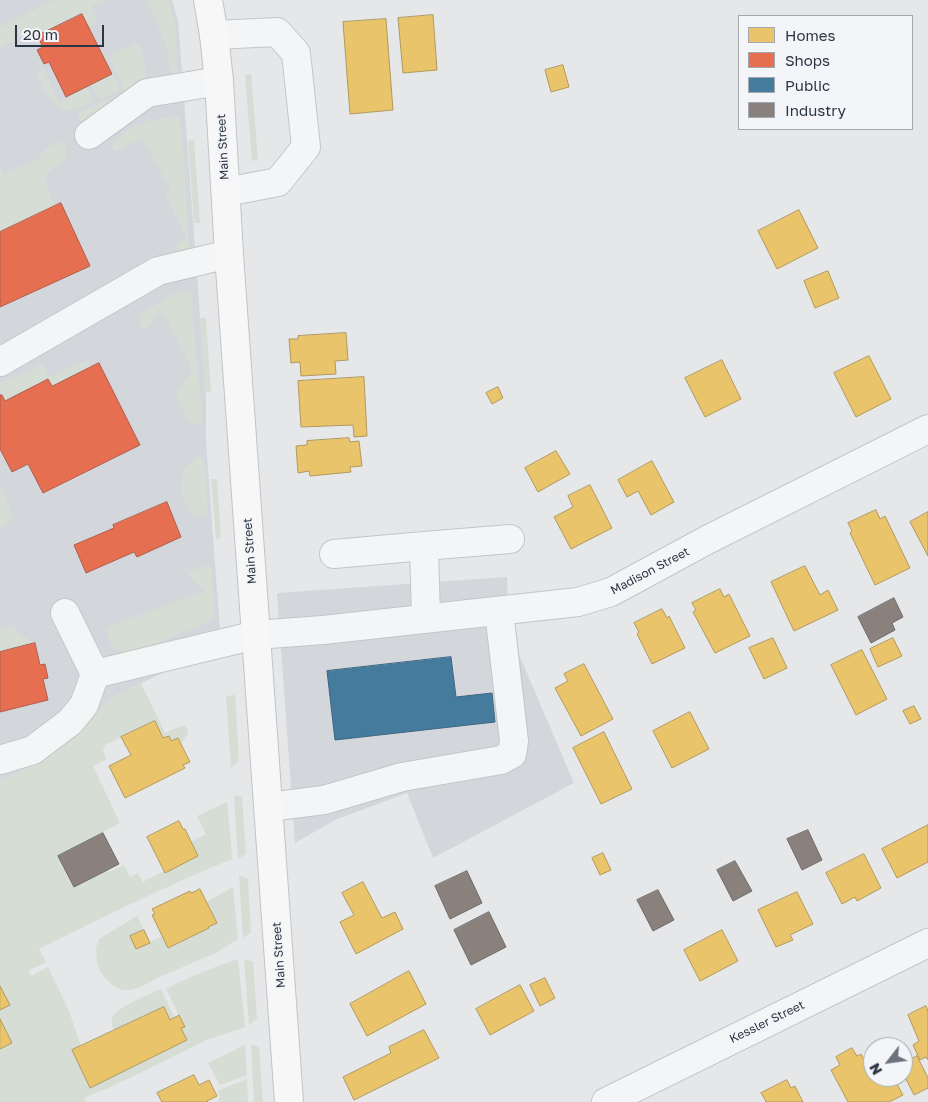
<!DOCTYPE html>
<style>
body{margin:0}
#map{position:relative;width:928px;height:1102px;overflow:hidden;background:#e5e7e9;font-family:"Golos Text",sans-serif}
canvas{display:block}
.legend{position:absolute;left:738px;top:15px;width:175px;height:115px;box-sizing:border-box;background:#f3f5f8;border:1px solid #a3a8af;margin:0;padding:6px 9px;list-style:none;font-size:15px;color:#2c3542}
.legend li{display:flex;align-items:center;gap:10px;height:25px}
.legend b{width:25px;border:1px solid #a3a8af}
.north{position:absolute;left:863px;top:1037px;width:50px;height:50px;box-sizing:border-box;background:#f3f5f8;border:1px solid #a3a8af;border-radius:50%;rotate:240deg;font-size:14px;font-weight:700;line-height:20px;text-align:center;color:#2c3542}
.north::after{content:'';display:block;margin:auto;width:18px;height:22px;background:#6d737c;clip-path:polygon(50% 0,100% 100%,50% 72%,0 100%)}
.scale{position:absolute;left:15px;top:25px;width:89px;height:22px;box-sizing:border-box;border:2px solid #2c3542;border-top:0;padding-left:6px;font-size:15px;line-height:18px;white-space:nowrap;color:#2c3542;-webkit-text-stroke:4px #f3f5f8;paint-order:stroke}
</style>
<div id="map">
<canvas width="928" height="1102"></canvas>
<ul class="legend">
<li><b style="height:14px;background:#e9c46a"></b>Homes</li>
<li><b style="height:14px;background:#e76f51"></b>Shops</li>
<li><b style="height:14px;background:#457b9d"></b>Public</li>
<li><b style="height:14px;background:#8a817c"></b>Industry</li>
</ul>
<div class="north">N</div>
<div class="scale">20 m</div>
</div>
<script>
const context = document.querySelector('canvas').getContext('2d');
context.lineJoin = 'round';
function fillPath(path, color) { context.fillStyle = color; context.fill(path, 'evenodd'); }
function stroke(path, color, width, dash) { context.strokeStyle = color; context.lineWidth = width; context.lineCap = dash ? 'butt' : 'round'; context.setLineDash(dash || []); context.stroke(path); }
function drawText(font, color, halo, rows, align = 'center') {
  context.font = font + ' "Golos Text",sans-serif'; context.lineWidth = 5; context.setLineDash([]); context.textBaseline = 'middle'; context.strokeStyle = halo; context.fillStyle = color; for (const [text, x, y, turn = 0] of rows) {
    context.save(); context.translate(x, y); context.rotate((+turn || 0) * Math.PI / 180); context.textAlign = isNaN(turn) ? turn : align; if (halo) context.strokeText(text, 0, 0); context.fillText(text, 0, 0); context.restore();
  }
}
fillPath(new Path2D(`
 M0,0h172l6,21 2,25 26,350v46l15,202 -110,54 -31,55 -80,40z
 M507,577l2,54 65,152 -141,75 -26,-65 -72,27 -40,23 -18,-250z`), '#d3d7dc');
fillPath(new Path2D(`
 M55,0h51l-15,7 7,15 -9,5 -7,-13 -41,19 -3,-5 -38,20v-21z
 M146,0h23l6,24 3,54 -6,2 -4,-25 -6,-21z
 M136,42c8,9 10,27 9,38l-60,43 -4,-1 -4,-9 48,-21 -16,-37z
 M102,50l18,39 -20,11 -9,-15 21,-11 -12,-23z
 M44,69l15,34 11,-4 -1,-4 17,-8 8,14c-6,2 -12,6 -18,8 -24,5 -31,-20 -40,-37z
 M251,74l7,86 -6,1 -7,-86z
 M167,117h8l5,1 2,14 7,116 -4,2 -8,1 -3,-6 13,-7 -22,-44 6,-4 -29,-52 -24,12 -3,1 -3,-3c9,-21 35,-27 55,-31z
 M194,140l6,83h-6l-6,-82z
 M62,141l3,4 2,10 -5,7 -9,5 -8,10v4l9,25 -54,26v-65l4,7 34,-15 4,-6 7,-6z
 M178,292h6l7,2 11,121 -1,8 -4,2 -7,-2 -14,-27 16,-27 -31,-61 -15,22c-8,-2 -7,-10 -4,-17l27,-17z
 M200,318h6l5,74h-6z
 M87,360l4,7 -39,19 -4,-7 -43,22 -3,-6 -1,-6h-1v-7l30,-11 12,-7 7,13z
 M200,456l3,1 2,9 3,47 -12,4 -1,-1 -2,1c-4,-7 -10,-18 -12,-25 0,-1 0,-8 0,-8 1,-13 6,-23 19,-28z
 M211,479h6l4,58 -5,3z
 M0,484l14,35 -14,9z
 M210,565l2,2 2,52c-19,8 -38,16 -58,24 -8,3 -17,8 -26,9 -14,1 -25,-11 -23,-25l99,-36 -17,-14v-6z
 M13,625l5,8 17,10 -35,9v-22z
 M141,683l24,50 19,-8c7,6 3,13 -3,18l-3,-5 -7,3 -2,-5 -6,2 -9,-17 -49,24 -2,6 4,8 -14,7 27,57 -17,9v1l-44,23 49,14 1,2 15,-7 6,12 8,-4 5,9 21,-11 1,1 26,-30 15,-8 -9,-18 30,-14 4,39 1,18c-66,27 -129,58 -193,90l7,13 -18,9 3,5 17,-9 21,44 12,35 -9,4 18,38 96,-48 -5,-12 3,-2 -18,-37c23,-12 48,-22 72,-30l7,68 -38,13 -92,45c-10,5 -21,8 -31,13l2,4h-86v-53l12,-6 -12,-24v-9l10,-5 -10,-19v-206l20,-9 26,-15 27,-18 16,-19 22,-21z
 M235,695l4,66 -8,7 -5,-72z
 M234,795l8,2 4,57 -8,5z
 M239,875l9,4 3,53 -8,6z
 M233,887l5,52 -22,14 -59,25 -16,9 -10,3h-9l-10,-5 -11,-12 -4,-11 -1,-14 3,-9 38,-23 13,26 13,-6 6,12 40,-20 -1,-1 9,-5 -10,-19 1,-2z
 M244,959l9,3 4,57 -8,6z
 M161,989l13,28 -4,3 -7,-13 -49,23c-2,-5 -4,-10 0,-15 6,-9 36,-21 47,-26z
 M251,1044l8,3 4,55h-9z
 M245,1045l2,30 -27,10 -12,-22z
 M247,1079l1,23h-30l2,-6 -3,-5z`), '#d6ddd5');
const homes = new Path2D(`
 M433,15l4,55 -34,3 -5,-55z
 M386,19l7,91 -43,4 -7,-92z
 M563,65l6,22 -18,5 -6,-22z
 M799,210l19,38 -41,21 -19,-38z
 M828,271l11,27 -24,10 -11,-27z
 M346,333l2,27 -13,1 1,13 -35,2 -1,-14 -9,1 -2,-24h9v-3z
 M869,356l22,43 -35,18 -22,-44z
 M722,360l19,39 -36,18 -20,-39z
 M364,377l3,59 -13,1 -1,-12 -52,2 -3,-46z
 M498,387l5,11 -11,6 -6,-11z
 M349,438l1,4 9,-1 3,25 -12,1 1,5 -41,4 -1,-5 -11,2 -2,-27 11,-1v-4z
 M556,451l14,23 -32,18 -13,-24z
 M652,461l22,41 -23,13 -13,-24 -11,6 -9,-17z
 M590,485l22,43 -41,21 -17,-32 19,-10 -5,-11z
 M876,510l4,9 5,-3 25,52 -35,17 -25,-52 2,-2 -4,-8z
 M928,512v44l-18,-34z
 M805,566l15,29 8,-5 10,20 -44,21 -23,-49z
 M720,589l4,8 5,-3 21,42 -35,17 -22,-41 3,-2 -4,-7z
 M662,609l5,9 2,-2 16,32 -33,16 -15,-30 2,-2 -5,-9z
 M773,638l14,30 -23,11 -15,-31z
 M893,638l9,18 -24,11 -8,-18z
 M862,650l25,49 -31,16 -25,-50z
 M584,664l29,55 -32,17 -26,-48 13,-7 -4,-7z
 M914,706l7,13 -11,5 -7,-13z
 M690,712l19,37 -37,19 -19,-37z
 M155,721l8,17 6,-2 2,5 7,-3 12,24 -7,3 2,3 -60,30 -16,-32 22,-11 -10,-18z
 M604,732l28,57 -31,15 -28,-56z
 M179,821l4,8h2l13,27 -33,17 -18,-36z
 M928,825v37l-31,16 -15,-29z
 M603,853l8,17 -11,5 -8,-17z
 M864,854l17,34 -24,13 -2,-4 -13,7 -16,-31z
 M363,882l19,36 13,-6 8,17 -47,25 -16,-32 14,-7 -12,-22z
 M200,889l17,34 -9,4 1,1 -41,20 -16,-33 3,-1 -3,-5 38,-18 1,2z
 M797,892l16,32 -23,11 3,5 -17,7 -18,-37z
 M144,930l6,13 -14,6 -6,-13z
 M722,930l16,31 -38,20 -16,-31z
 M409,971l17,33 -59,32 -17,-32z
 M545,978l10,20 -15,8 -10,-21z
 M520,985l14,26 -44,24 -14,-26z
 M0,986l10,19 -10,5z
 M926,1006l2,5v49l-2,-3 -6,3 -7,-15 6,-4 -11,-26z
 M164,1007l6,13 9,-5 6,12 -4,1 6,12 -97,48 -18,-38z
 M0,1019l12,24 -12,6z
 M424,1030l15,28 -85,42 -11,-23 48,-24 -2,-6z
 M852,1048l5,8 4,-2 15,29 13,-6h4l10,18 -14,7h-41l-17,-32 9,-5 -4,-8z
 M917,1056l11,22v10l-14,7 -11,-22v-9z
 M194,1075l5,10 10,-5 8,16 -10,5 1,1h-46l-5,-9z
 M787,1080l4,8 4,-2 8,16h-38l1,-1 -5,-8z`);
fillPath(homes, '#e9c46a');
stroke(homes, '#b0995e', 1);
const shops = new Path2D(`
 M82,14l30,60 -46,23 -17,-35 -5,2 -7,-14 6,-3 -6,-11z
 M61,203l29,63 -90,41v-75z
 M99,363l41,82 -97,48 -15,-29 -16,8 -12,-23v-54h2l3,6 43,-22 4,7z
 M167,502l14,35 -44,20 -3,-5 -48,21 -12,-28 40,-17 -1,-3z
 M35,643l5,22 5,-1 3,14 -5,1 5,21 -48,12v-60z`);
fillPath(shops, '#e76f51');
stroke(shops, '#af5e4c', 1);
const public = new Path2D(`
 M451,657l5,40 36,-4 3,29 -160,18 -8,-69z`);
fillPath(public, '#457b9d');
stroke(public, '#3e6682', 1);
const industry = new Path2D(`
 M894,598l9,19 -11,6 3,7 -24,13 -13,-26z
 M808,830l14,30 -20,10 -15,-31z
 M103,833l16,31 -45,23 -16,-31z
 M735,861l17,30 -19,10 -16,-31z
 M467,871l15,32 -32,16 -15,-33z
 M658,890l16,30 -21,11 -16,-31z
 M489,912l17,35 -35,18 -17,-35z`);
fillPath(industry, '#8a817c');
stroke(industry, '#6e6a6b', 1);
const minor = new Path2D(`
 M214,35l63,-3 19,21 10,94 -28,35 -52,10
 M89,135l58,-42 72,-12
 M0,362l158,-91 71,-17
 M334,554l90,-8
 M65,613l30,61 161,-39 67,-5 255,-28 33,-10 96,-52 221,-111
 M426,618l-2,-72 86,-7
 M0,760l33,-10 37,-28 14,-17 11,-31
 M269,807l55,-7 78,-23 99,-17 11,-6 2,-13 -15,-130
 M606,1102l322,-159`);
const major = new Path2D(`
 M208,0l6,35 5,46 10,173 60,848`);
stroke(minor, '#c3c5c7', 30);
stroke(major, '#c1c4c7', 30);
stroke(minor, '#f4f5f6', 28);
stroke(major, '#f7f7f8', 28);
drawText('12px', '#2c3542', '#f3f5f8', [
 ["Main Street",223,147,-93],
 ["Main Street",250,551,-94],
 ["Madison Street",650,571,-28],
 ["Main Street",279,955,-94],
 ["Kessler Street",767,1022,-26]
]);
</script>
